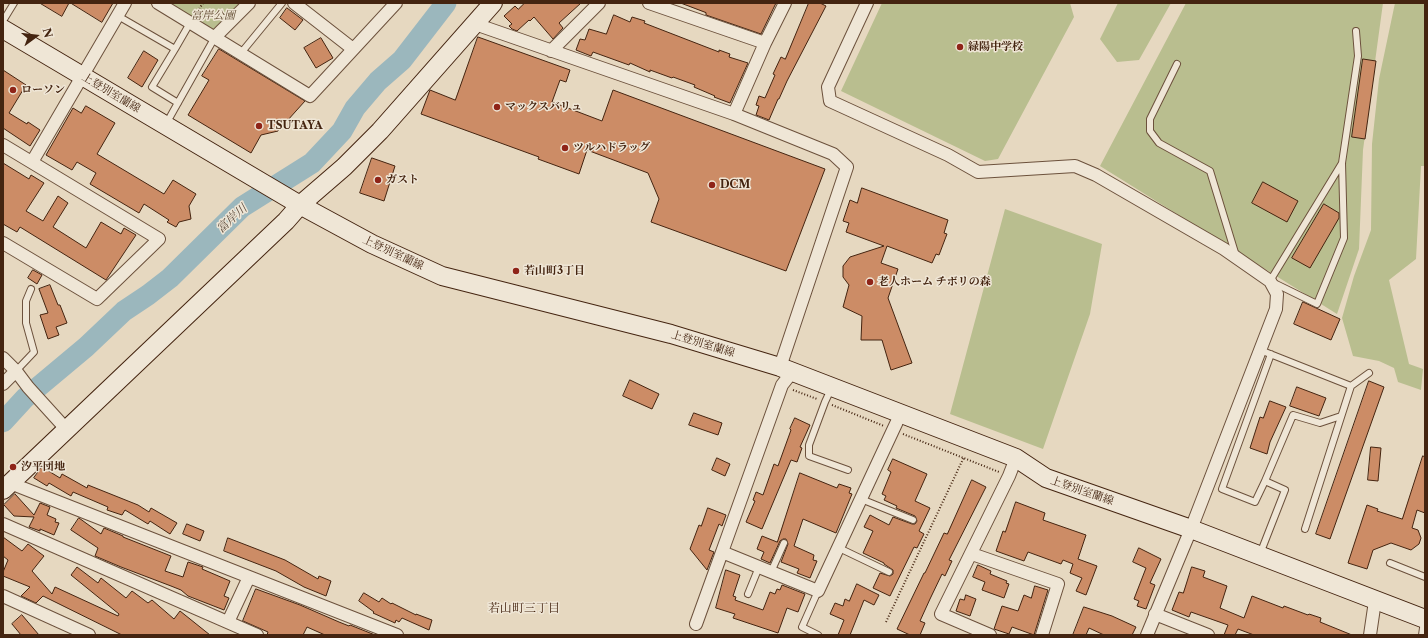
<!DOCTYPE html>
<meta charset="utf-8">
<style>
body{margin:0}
#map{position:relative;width:1428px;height:638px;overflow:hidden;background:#e6d8c0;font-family:"Libre Caslon Text",serif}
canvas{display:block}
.frame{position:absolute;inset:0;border:4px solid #442410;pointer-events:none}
.north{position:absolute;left:16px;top:16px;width:40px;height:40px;-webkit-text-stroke:3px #efe6d6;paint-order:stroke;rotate:75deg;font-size:11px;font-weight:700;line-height:16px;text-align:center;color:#442410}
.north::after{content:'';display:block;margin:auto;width:14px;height:18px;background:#442410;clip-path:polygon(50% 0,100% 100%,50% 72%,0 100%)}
</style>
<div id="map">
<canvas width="1428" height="638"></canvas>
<div class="frame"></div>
<div class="north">N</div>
</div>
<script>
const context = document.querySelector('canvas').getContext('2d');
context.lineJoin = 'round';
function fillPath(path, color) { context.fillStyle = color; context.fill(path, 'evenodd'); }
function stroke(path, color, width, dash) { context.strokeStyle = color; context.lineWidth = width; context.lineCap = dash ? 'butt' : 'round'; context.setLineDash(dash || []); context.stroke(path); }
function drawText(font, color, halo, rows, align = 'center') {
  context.font = font + ' "Libre Caslon Text","Noto Serif JP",serif'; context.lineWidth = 3; context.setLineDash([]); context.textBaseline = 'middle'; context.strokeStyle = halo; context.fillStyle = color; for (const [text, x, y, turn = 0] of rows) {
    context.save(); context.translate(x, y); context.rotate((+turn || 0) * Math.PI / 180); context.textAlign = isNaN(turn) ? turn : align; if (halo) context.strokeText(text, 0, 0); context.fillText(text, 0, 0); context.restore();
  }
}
fillPath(new Path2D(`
 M165,3h79l-24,25 -8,2z
 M882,3h188l4,14 -76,142 -13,2 -144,-70z
 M1118,3h53l-32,57 -22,2 -17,-23z
 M1186,3h197l-20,147 -4,99 -22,65 -237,-148z
 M1395,3h30v163h-4l-5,93 -27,21 20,84 14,5 -2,21 -23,-8 -4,-14 -15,-7 -26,-5 -11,-38 12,-42 17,-46 1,-86 7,-65z
 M1005,209l97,35 -12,70 -47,135 -93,-35z`), '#b9be8f');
stroke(new Path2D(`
 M3,422l22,-24 61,-51 38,-36 24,-16 22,-17 72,-71 70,-44 30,-32 13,-23 23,-27 24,-21 44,-57`), '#9bb7bd', 21);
const building = new Path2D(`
 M40,3h29l-7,13z
 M71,3h42l-11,19z
 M525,3h56l-22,20 4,5 -10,11 -19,-22 -4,4 -1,-1 -12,11 -5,-2 -3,-3 3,-2 -8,-8 11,-10 3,3z
 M681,3h95l-15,31 -55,-19v-2z
 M809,3h11l6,3 -39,75 -8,18h-1l-9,21 -13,-5 3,-9 -3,-1 3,-9 6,2 10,-23 -2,-1 8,-17 4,2z
 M287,8l16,12 -8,10 -15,-12z
 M614,15l16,7 2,-5 13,4 -1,2 75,29v-2l11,4 -1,3 19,6 -18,40 -16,-6 1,-1 -21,-9 1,-2 -22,-8 -1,1 -22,-8v2l-20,-9 -1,2 -36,-13 -2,4 -15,-6 4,-11 5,1 4,-11 17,5z
 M478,37l92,33 -4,12 -6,-2 -8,22 50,19 11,-31 212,79 -39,102 -135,-49 8,-23 -11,-26 -61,-23 -8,24 -41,-15 1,-2 -118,-43 9,-24 25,10z
 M321,38l12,20 -17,10 -12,-20z
 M219,49l86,52 -27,30 -17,4 -10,18 -63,-38 21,-35 -7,-4z
 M144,51l14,9 -16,27 -14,-9z
 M1363,59l13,2 -11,78 -13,-2z
 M3,70l23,15 -17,28 18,11 1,-2 12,8 -10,16 -27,-18z
 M86,106l29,17 -18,31 67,40 9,-14 23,14 -7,12 2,13 -12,3 -3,5 -9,-5 2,-2 -25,-16 -5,9 -49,-29 6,-11 -19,-11 -5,8 -26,-15 27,-47 8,5z
 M372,158l23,8 -11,35 -24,-8z
 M3,163l26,16 2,-4 13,8 -18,28 17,10 15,-25 10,7 -15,24 33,21 15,-26 20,12 3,-6 12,7 -30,45 -86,-53 -3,5 -14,-8z
 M1263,182l35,19 -11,21 -35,-19z
 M862,188l86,32 -4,13 3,1 -8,21 -3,-1 -4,9 -45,-17 -6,17 17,6 -10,29 24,65 -21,7 -9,-30h-21l1,-24 -19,-9 6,-22 -6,-8v-11l7,-9 34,-11 -38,-14 3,-9 -6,-2 7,-21 7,3z
 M1324,204l15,9v5l-29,50 -18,-10z
 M33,270l9,5 -5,9 -9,-6z
 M50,285l8,20h2l7,18 -11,4 3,8 -11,4 -8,-24 8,-2 -9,-24z
 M1303,302l37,17 -9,21 -37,-16z
 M630,380l29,14 -7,15 -29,-13z
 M1369,381l15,6 -54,152 -14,-5z
 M1297,387l29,11 -7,18 -29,-10z
 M1270,401l16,6 -16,35 -3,12 -17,-6 10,-31 3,1z
 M694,413l28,10 -4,12 -29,-10z
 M795,418l15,7 -10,22 2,1 -5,14 -6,-2 -29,69 -16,-7 9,-21 -2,-1 3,-8 7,3 11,-31 4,2 13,-36 -1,-1z
 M1371,447l10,1 -3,33 -10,-1z
 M1423,456l2,1v56l-8,-3 -5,18 6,2 3,8 -2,6 -8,6 -20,-7 -18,7 -6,19 -19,-6 19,-58 11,4 -1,2 25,8z
 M717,458l13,6 -5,12 -13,-6z
 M893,459l34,15 -12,27 15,7 -11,23 5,3 -7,14 -3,-1 -24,49 -17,-8 7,-15 10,3 3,-2v-4l-9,-6v-1l-21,-10 10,-22 -9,-4 6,-12 19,10 4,-8 19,7h3l2,-3 -2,-5 -19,-8 1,-2 -13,-6 2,-4 -4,-2 9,-22 -3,-2z
 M42,467l18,11 2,-4 25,14 1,-3 50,20 11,7 2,-4 26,15 -7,11 -20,-13 -2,3 -23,-14 -3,5 -15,-5 1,-3 -35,-15 -2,4 -22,-13 -2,3 -13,-8z
 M800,473l37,15 2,-4 12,4 -2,5 3,1 -16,39 -33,-14 -9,27 20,9 -1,5 4,1 -7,17 -13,-5 2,-4 -18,-7 7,-18 -2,-5h-3l-3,2 -10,22 -9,-4 3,-7 -7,-3 5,-13 15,6z
 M972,480l14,7 -37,73 3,1 -7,15 -3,-2 -12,25 -10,22 5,2 -5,12h-10l-13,-6 27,-56h1l19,-40 3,1z
 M15,494l19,21 6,-12 10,4 -3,8 9,4 -1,3 4,1 -5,12 -14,-6v2l-11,-4 5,-10 -20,-1 -10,-11z
 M1016,502l29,11 -2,7 43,15 -8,24 19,7 -11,29 -10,-4 6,-13 -12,-5 3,-9 -10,-4 -2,4 -33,-12 -4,9 -28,-10 7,-20 2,1z
 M708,508l18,7 -4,11 -3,-2 -10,26 5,2 -7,18 -17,-21 9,-24 2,1z
 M79,518l22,16 3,-6 19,8v1l48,19 -6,15 18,6 5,-15 15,5 -1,2 28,12 -6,15 5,2 -5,12 -36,-14 -7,-6 -10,-4 -50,-19 -26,-11 3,-8 -27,-18z
 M187,524l17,7 -4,10 -17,-7z
 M3,537l19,14 6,-7 16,12 -12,15 20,23 3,-7 63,29 1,-2 -48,-39 6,-8 21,16 3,-5 25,20 6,-7 16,12 4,-3 22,19 6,-8 30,24h-88l-79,-39 -7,7 -15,-7 9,-9 -27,-11v-4l5,-12 -5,-4z
 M228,538l57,22 33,19 1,-3 12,5 -5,15 -22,-9 -28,-16 -52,-20z
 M1139,548l22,11 -11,24 5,2 -9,24 -9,-3 2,-5 -5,-2 12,-31 -13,-6z
 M978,565l13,6 -1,3 17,7 -1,2 3,1 -5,14 -22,-8 3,-8 -12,-5z
 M1192,567l13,4 -2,6 24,9 -7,22 24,10 8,-22 31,12 1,-2 24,9 1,-1 12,4 -1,4 32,13h-98l-16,-6 -3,6h-11l4,-10 -37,-13 -2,5 -17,-7 7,-18 4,1z
 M726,570l14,5 -7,21 3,1 -1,3 28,10 7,-18 5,2 2,-5 3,1 2,-5 23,9 -7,18 -11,-4 -9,25 -45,-15 2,-4 -19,-6z
 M857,584l22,11 -5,10 -10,-5 -14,35h-12l6,-15 -14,-6 5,-11 8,3 2,-7 4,2z
 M1035,586l13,4 -14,45 -22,-8 -3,7 -15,-5 8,-23 16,5 6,-16 7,3z
 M256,589l44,16 39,17 10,4 1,-1 25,10h-50l-18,-8 -4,8h-36l1,-3 -25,-11z
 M364,593l15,9 3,-4 9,6 1,-1 24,12v-1l16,6 -3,10 -27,-12 -3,4 -3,-2 -1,3 -22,-10 1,-1 -15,-11z
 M966,595l10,4 -6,17 -14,-5 4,-12 4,1z
 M1084,607l28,9 24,11 -4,8h-28l-15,-7 -3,7h-13z
 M22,615l17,20h-18l-9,-11z`);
fillPath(building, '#cc8c66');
stroke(building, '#442410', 1);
const lane = new Path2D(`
 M118,16l57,33 15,-26
 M3,21l11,-18
 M175,49l-23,38 26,16
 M241,53l41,-50
 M1177,64l-27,55v12l9,12 51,28 26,85
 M166,124l49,-87
 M1342,163l-72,118 47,23 27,-66 -2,-75 16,-107 -2,-25
 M1260,350l91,36 18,-13
 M16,371l18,-19 -8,-29v-22l5,-12
 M831,389l-6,13 -16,43v11l39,14
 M1265,481l-10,21 -33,-13 49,-135
 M861,499l52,21
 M1305,529l46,-143
 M839,548l50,24
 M1260,554l25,-64 -20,-9 28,-66 27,8 21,-7
 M1390,563l35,14
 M771,572l13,-29
 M748,594l11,-27
 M818,635l-16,-8 16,-36
 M1422,635l2,-14`);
const street = new Path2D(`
 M158,3l152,93 86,-93
 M294,3l59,46
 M649,3l116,40
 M867,3l-39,84 2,14 118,54 30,17 97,-6 21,9 128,74 46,32 7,13 -1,15 -85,220 -44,106
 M475,24l259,90 99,40 14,13 -67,200
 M215,37l34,-34
 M551,51l48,-48
 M734,114l31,-71 20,-40
 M3,145l156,94 -62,60 -94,-56
 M32,162l93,-159
 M3,358l13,13 12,16 39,43
 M793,371l-11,14 -60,167 96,39 83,-178
 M3,384l13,-13
 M10,483l387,152
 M3,524l254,111
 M972,554l86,30 -16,51
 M3,596l86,39
 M1155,614l53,21
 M228,622l21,-45
 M696,624l26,-72
 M990,635l-49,-21 68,-138 7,-18
 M1370,635l5,-34`);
const secondary = new Path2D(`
 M3,29l297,176 72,39 70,32 229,58 109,33 236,91 30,20 145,51 234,90
 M3,490l283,-269 14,-16 44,-38 36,-36 113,-128`);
stroke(lane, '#6c513c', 8);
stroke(street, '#6c513c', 14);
stroke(secondary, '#442410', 20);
stroke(new Path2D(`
 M196,14l7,-11
 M793,390l24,9
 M832,405l52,21
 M903,434l96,38
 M886,622l78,-165`), '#442410', 2, [1, 2]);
stroke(lane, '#efe6d6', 6);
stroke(street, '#efe6d6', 12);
stroke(secondary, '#efe6d6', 18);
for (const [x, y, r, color] of [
 [960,47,4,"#8f2418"],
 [13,90,4,"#8f2418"],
 [497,107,4,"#8f2418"],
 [259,126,4,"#8f2418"],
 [565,148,4,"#8f2418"],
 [378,180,4,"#8f2418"],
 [712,185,4,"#8f2418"],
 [516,271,4,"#8f2418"],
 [870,282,4,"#8f2418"],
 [13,467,4,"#8f2418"]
]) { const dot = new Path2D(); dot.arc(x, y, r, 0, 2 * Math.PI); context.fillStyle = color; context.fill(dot); stroke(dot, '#efe6d6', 1.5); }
drawText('italic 11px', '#614a30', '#efe6d6', [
 ["富岸公園",213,16]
]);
drawText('bold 11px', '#442410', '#efe6d6', [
 ["緑陽中学校",968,47],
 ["ローソン",21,90],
 ["マックスバリュ",505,107],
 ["TSUTAYA",267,126],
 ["ツルハドラッグ",573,148],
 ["ガスト",386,180],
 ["DCM",720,185],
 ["若山町3丁目",524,271],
 ["老人ホーム チボリの森",878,282],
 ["汐平団地",21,467]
], 'left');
drawText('11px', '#442410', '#efe6d6', [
 ["上登別室蘭線",111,93,31],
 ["上登別室蘭線",393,253,25],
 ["上登別室蘭線",703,344,17],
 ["上登別室蘭線",1082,491,19]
]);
drawText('italic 12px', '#5a493b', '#efe6d6', [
 ["富岸川",232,219,-42]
]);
drawText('12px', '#442410', '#efe6d6', [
 ["若山町三丁目",524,609]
]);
</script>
